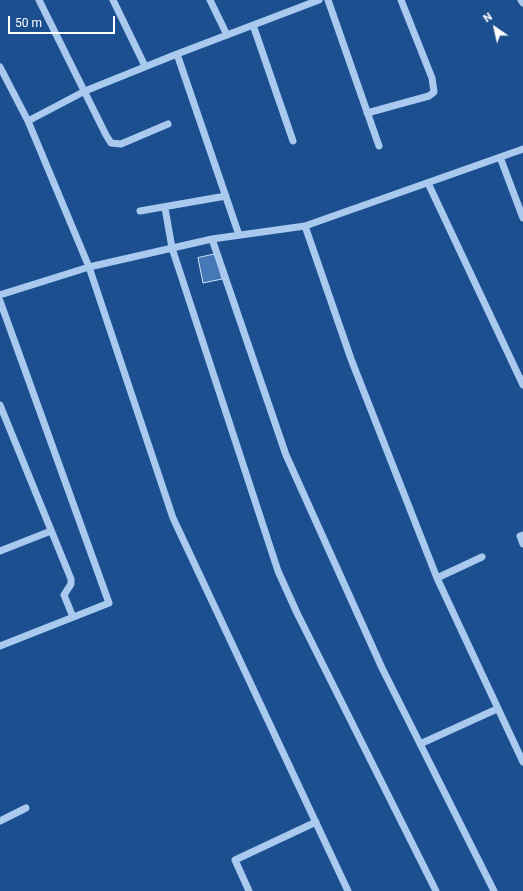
<!DOCTYPE html>
<style>
body{margin:0}
#map{position:relative;width:523px;height:891px;overflow:hidden;background:#1b4f8f;font-family:Roboto,sans-serif}
canvas{display:block}
.north{position:absolute;left:475px;top:8px;width:40px;height:40px;-webkit-text-stroke:3px #1b4f8f;paint-order:stroke;rotate:326deg;font-size:11px;font-weight:700;line-height:16px;text-align:center;color:#fff}
.north::after{content:'';display:block;margin:auto;width:14px;height:18px;background:#fff;clip-path:polygon(50% 0,100% 100%,50% 72%,0 100%)}
.scale{position:absolute;left:8px;top:16px;width:107px;height:18px;box-sizing:border-box;border:2px solid #fff;border-top:0;padding-left:5px;font-size:12px;line-height:14px;white-space:nowrap;color:#fff;-webkit-text-stroke:3px #1b4f8f;paint-order:stroke}
</style>
<div id="map">
<canvas width="523" height="891"></canvas>
<div class="north">N</div>
<div class="scale">50 m</div>
</div>
<script>
const context = document.querySelector('canvas').getContext('2d');
context.lineJoin = 'round';
function fillPath(path, color) { context.fillStyle = color; context.fill(path, 'evenodd'); }
function stroke(path, color, width, dash) { context.strokeStyle = color; context.lineWidth = width; context.lineCap = dash ? 'butt' : 'round'; context.setLineDash(dash || []); context.stroke(path); }
const building = new Path2D(`
 M216,254l6,25 -19,4 -5,-25z`);
fillPath(building, '#4478b7');
stroke(building, '#cfe3fa', 1);
stroke(new Path2D(`
 M39,0l67,135 5,8 10,1 47,-20
 M113,0l32,66
 M210,0l17,35
 M328,0l51,146
 M521,0l2,3
 M253,25l40,116
 M177,54l142,-54
 M0,67l28,54 61,146 84,251 175,373
 M367,113l62,-17 5,-4 -2,-14 -31,-78
 M28,121l57,-30 92,-37 62,181
 M500,157l23,61
 M428,183l95,202
 M165,208l7,40 106,323 19,42 139,278
 M140,211l86,-15
 M305,226l46,133 86,219 86,184
 M212,239l74,216 96,213 112,223
 M0,295l89,-28 123,-28 93,-13 218,-77
 M0,301l109,302 -109,43
 M0,405l71,174v5l-7,11 9,22
 M523,535l-3,1 3,8
 M0,551l51,-20
 M437,578l45,-21
 M420,744l77,-35
 M0,821l26,-13
 M249,891l-14,-31 81,-38`), '#a9c9ee', 7);
</script>
